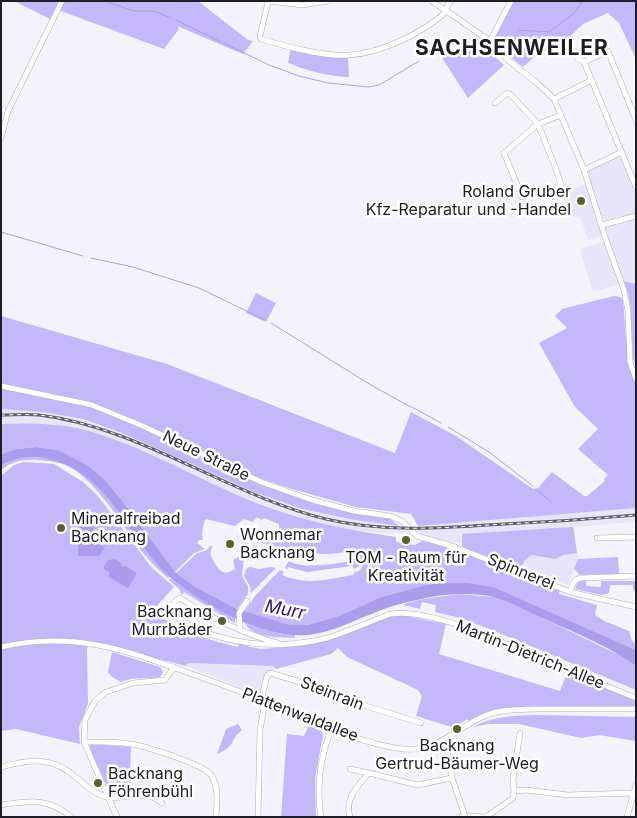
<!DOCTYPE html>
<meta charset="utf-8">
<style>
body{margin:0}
#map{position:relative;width:637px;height:818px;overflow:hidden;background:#f4f2fd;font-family:Inter,sans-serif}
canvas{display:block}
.frame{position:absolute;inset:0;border:2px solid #1e1c26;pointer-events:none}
</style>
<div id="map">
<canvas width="637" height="818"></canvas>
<div class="frame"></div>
</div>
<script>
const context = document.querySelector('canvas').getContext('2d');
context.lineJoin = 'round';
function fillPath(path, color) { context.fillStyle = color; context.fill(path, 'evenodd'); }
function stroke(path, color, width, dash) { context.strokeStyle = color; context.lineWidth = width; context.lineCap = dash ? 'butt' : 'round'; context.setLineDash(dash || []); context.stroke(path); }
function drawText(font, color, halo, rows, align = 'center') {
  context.font = font + ' Inter,sans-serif'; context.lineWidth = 5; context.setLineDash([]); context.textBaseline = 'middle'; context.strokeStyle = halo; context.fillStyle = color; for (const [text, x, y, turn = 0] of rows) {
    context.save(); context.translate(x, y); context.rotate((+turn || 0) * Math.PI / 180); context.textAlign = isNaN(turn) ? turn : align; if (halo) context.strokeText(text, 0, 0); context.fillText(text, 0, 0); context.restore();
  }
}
fillPath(new Path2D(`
 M620,155l16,35v93l-12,-2 -8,4 -23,7 -13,-43 24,-7 -2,-6 -14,4 -7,-21 -11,-4 -7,-21 22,-10 -2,-11z
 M1,409l41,3 41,8 39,13 132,59 48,17 51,11 47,6 10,8 -43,-2 -41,-7 -51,-16 -43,-16 -108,-49 -47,-16 -26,-4h-50z
 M636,508v14l-62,5 4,32 -10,26 -106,-38v-13l-2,1 1,8 -35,-6 -8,-5v-6z
 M188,663l86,3 2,3 -7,2 -4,4 -5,17h-9l-65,-26z`), '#e8e5fa');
fillPath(new Path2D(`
 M14,1h184l50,39 5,1 -10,13 -66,-28 2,3 -15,20 -106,-39 -6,10z
 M513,1h123v58l-17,-36 -11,-10 -25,11 -18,17 -15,10 -10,1 -17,15c-11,-9 -25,-17 -27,-33z
 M487,44l7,12 10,9 -36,33 -26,-40z
 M291,48l35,8 22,2 1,19c-21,-1 -41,-6 -61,-14z
 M624,281l12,3v83l-3,-9 -3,-56z
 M256,293l20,10 -10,19 -20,-9z
 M614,296l6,1 3,3 5,63 8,21v124l-218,18 -7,-12 -55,-7 -64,-18 -30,-10 -170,-76 -91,-20v-67l166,48 228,89 16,-41 45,24 77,53 5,-1 14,-16 32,24h3l18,-15 -1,-2 4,-4 -30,-26 20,-20 -23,-22 -36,-64 28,-15 -12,-12 7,-7z
 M1,388l90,18 55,23 114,55 52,19 35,9 43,7 9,7 -44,-6 -53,-11 -48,-17 -132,-59 -39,-14 -41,-7 -41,-3z
 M1,424c26,-1 51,-1 76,4 64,15 127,56 190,79 42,15 85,24 129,30v5l19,3 7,-4 34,9 104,40 -1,4 38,11 -2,10 9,6 25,10 3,10 4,3v6l-140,-62 -55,-5 -15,2 -45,12 -42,19 -32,9h-17l-46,-13 11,-16 25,-26 4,2 -2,3c26,11 45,4 71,0l2,-3 4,-1 3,-4 -1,-8 -4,-4h-7l-1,-3 -20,2 -31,-1v-3l-17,-2 -2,4 -10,-2 2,-3c-7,-6 -13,-3 -20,-12l6,-5 6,5 10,-3 7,1 1,-2 -2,-1v-6l-15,-6 -2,2 -6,-3 -3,5 -9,-3 -9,7 -29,-7c-3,4 -5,16 -3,21h-4l-2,3 8,6 -11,4 -19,19 -54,-73 -16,-19 -47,-30 -22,-3 -12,1 -23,7z
 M25,457c12,0 23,1 34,4 44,13 79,83 111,116l-2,1c-8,-7 -17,-15 -24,-24 -21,-27 -47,-74 -78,-89 -8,-3 -17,-4 -26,-5 -16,-1 -26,0 -39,10v-4l16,-8z
 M24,462l30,2 29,18 14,13 55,73 22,19 -21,23c23,20 55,30 85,37l1,-4h2l1,2 18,4 41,-3 2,-2 90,-28h13l40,8 -7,30 121,37 7,-18 69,27v7h-122c-16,2 -30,6 -45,14l-2,-2 -12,9 -39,-12 6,-20 -4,-6 -71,-33 -9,-9 -7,6 -55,15 -2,-3 -86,-3 -2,3 -97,-25 -2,8 1,55 -9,23 1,17 -64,-15 -15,2v-255l13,-11z
 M573,527l4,26 -14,2 -7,4 -25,-4 -6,5 -4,8 -59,-21v-13z
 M210,546h3c-4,7 -3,8 0,14 6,10 9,17 22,9l-2,-9 5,-3h6l-2,19 6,10v8l-11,15 -43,-23 -18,-13 20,-19 11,-4z
 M618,557l1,17 -39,1 -6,-6 4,-10z
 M352,558h4l3,3v5l-5,3 -2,-3 -45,6 -19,-5 -1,3 -2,-3 4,-6c14,9 48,2 64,0z
 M250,567l9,2 12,-2 5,1 -25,25 -1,-7 -6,-10 2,-7z
 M171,578l20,15 44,24v4l-1,2 -50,-31 -2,3 -3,-6 -10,-9z
 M580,581h6v5l15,1v-6h35v10l-3,-1v-5h-23l-1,8 -7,2 -27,-6 2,-6z
 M459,594l34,3 31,12 99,48 13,9v24l-149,-62 -27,-10 -25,-6 1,-7 -14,-3 -2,7 -17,-4 1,-1 19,-5z
 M244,622l37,12 14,1v3c-17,-1 -42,1 -51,-16z
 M112,652l48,15 3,5 -3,5c-14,3 -26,-1 -39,5l-9,-5 -4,-5z
 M534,715l102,2v24l-37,-6 -18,3 -62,-14h-31l-15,3c19,-11 40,-11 61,-12z
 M238,724l4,6c-13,11 -6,16 -25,24l9,-25z
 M309,725l12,6 2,4 -8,44 1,38h-35l6,-83 17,2z
 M92,744l39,3 -2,48h-18l-21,-46v-4z`), '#c4b8fa');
fillPath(new Path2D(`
 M36,447l22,3 30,16 17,14 16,19 55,74 18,13 43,23 53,16h17l32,-9 42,-19 45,-12 15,-2h27l28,5 140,62v16c-26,-19 -58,-32 -87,-45 -18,-8 -37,-18 -56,-24 -20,-5 -51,-3 -71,2 -10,2 -20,4 -29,7 -29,9 -56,26 -86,29 -21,2 -43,-5 -63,-13 -22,-9 -56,-29 -74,-45 -41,-37 -62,-106 -122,-118 -17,-4 -32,-2 -47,7v-11c11,-6 24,-7 35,-8z
 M78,520l16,1 -1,25 5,-2 7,3 -6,9h-21z
 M115,559l6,4 1,4 3,-1 12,7 -9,15 -19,-11v-5l-6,-4 5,-8z`), '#ac9cec');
stroke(new Path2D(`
 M104,1l30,10h20l17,7
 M176,20l93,45 30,11 29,7 41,4 10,-2 40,-24
 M518,30l31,2 24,-18 10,-13
 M466,47l17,-5
 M1,232l82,24
 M91,258l42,9 66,21 66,32
 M271,323l100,62 38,21
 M410,406l31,17
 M448,427l41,25 44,34
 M537,490l14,12`), '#ac9cec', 1);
const minor = new Path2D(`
 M269,1l33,4 26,-4
 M432,1l58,40 19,20 28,22 17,16 30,71 22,70 18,50 4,21 2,51 6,17
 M268,2l-8,34 1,3c23,7 65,18 88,16 33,-2 74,-22 98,-44
 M445,10l6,-9
 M490,41l21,-40
 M577,58l7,4 52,125
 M584,62l24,-11 28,69
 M554,99l38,-19
 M495,103l12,-10 3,1 28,30 18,45 7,23
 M1,138l7,-27 54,-110
 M584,170l38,-18
 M522,197l-18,-44 34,-29 23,-9
 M602,225l34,-9
 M1,386l91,19 53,22 116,55 51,18 42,11 36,5 12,5 15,15 38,11 115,45 66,15
 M597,538l39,-1
 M570,592c2,-7 3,-12 10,-14l56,-2
 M240,630l-1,-17 8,-12
 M277,643c-34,-10 -67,-25 -97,-45 -7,4 -12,10 -7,17 42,30 104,36 154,23 21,-6 43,-17 64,-24 43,-6 116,31 156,47 30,13 59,25 89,37
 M1,647c71,-16 123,2 188,26 34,12 69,25 103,39 35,15 72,32 111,37 39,4 58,-28 93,-37 20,-4 40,-3 60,-3 27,0 53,0 80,0
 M261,700l6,-24 3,-3 27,8 43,17 81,25
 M84,742c15,0 30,-1 46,2 15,2 73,20 81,31 8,12 6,29 5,42
 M1,767c31,-8 51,-11 76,11 9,8 18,16 29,19 13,3 35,-5 46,0 4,1 7,4 10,6
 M350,769l19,4
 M452,778l13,38 -6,1
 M514,791l12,-1 42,5 66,-2
 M1,805c28,-4 47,-8 70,12
 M470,816l15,1
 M117,817l-33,-75 1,-22 10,-19 11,-9 27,-9 32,-3 9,-13
 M258,817l2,-87 5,-28
 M321,817c-5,-31 -1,-59 10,-88
 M350,817c-6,-18 8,-32 19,-44l48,12 35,-7 -5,-28 -4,-9
 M486,817l27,-19 1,-7 -1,-12 7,-46
 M627,817l9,-32`);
stroke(minor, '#aeaac4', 6);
stroke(minor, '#fff', 5);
const rail = new Path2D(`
 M1,415c13,0 26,-1 38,0 100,12 189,80 287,104 58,14 119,9 178,5 44,-2 88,-5 132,-9`);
stroke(rail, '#63616b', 3);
stroke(rail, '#fff', 1, [4]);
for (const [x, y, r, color] of [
 [581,201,5,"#5c5f2d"],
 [61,528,5,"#5c5f2d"],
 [406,540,5,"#5c5f2d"],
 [230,544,5,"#5c5f2d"],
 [222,621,5,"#5c5f2d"],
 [457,729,5,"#5c5f2d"],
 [98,783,5,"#5c5f2d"]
]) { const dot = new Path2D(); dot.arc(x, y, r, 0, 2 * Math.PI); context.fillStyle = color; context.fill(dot); stroke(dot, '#fff', 2); }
drawText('16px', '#1e1c26', '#fff', [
 ["Roland Gruber",571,192,"right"],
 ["Kfz-Reparatur und -Handel",571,210,"right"],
 ["Mineralfreibad",71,519],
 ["Backnang",71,537],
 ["Wonnemar",240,535],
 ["Backnang",240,553],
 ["TOM - Raum für",406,558,"center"],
 ["Kreativität",406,576,"center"],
 ["Backnang",212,612,"right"],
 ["Murrbäder",212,630,"right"],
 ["Backnang",457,746,"center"],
 ["Gertrud-Bäumer-Weg",457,764,"center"],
 ["Backnang",108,774],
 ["Föhrenbühl",108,792]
], 'left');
drawText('16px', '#1e1c26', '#fff', [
 ["Neue Straße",206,456,26],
 ["Spinnerei",521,572,22],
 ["Martin-Dietrich-Allee",530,655,22],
 ["Steinrain",332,694,21],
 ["Plattenwaldallee",300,715,21]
]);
drawText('italic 18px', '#33116d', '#fff', [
 ["Murr",285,610,11]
]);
context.letterSpacing = '1px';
drawText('bold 21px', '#1e1c26', '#fff', [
 ["SACHSENWEILER",512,49]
]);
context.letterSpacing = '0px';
</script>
